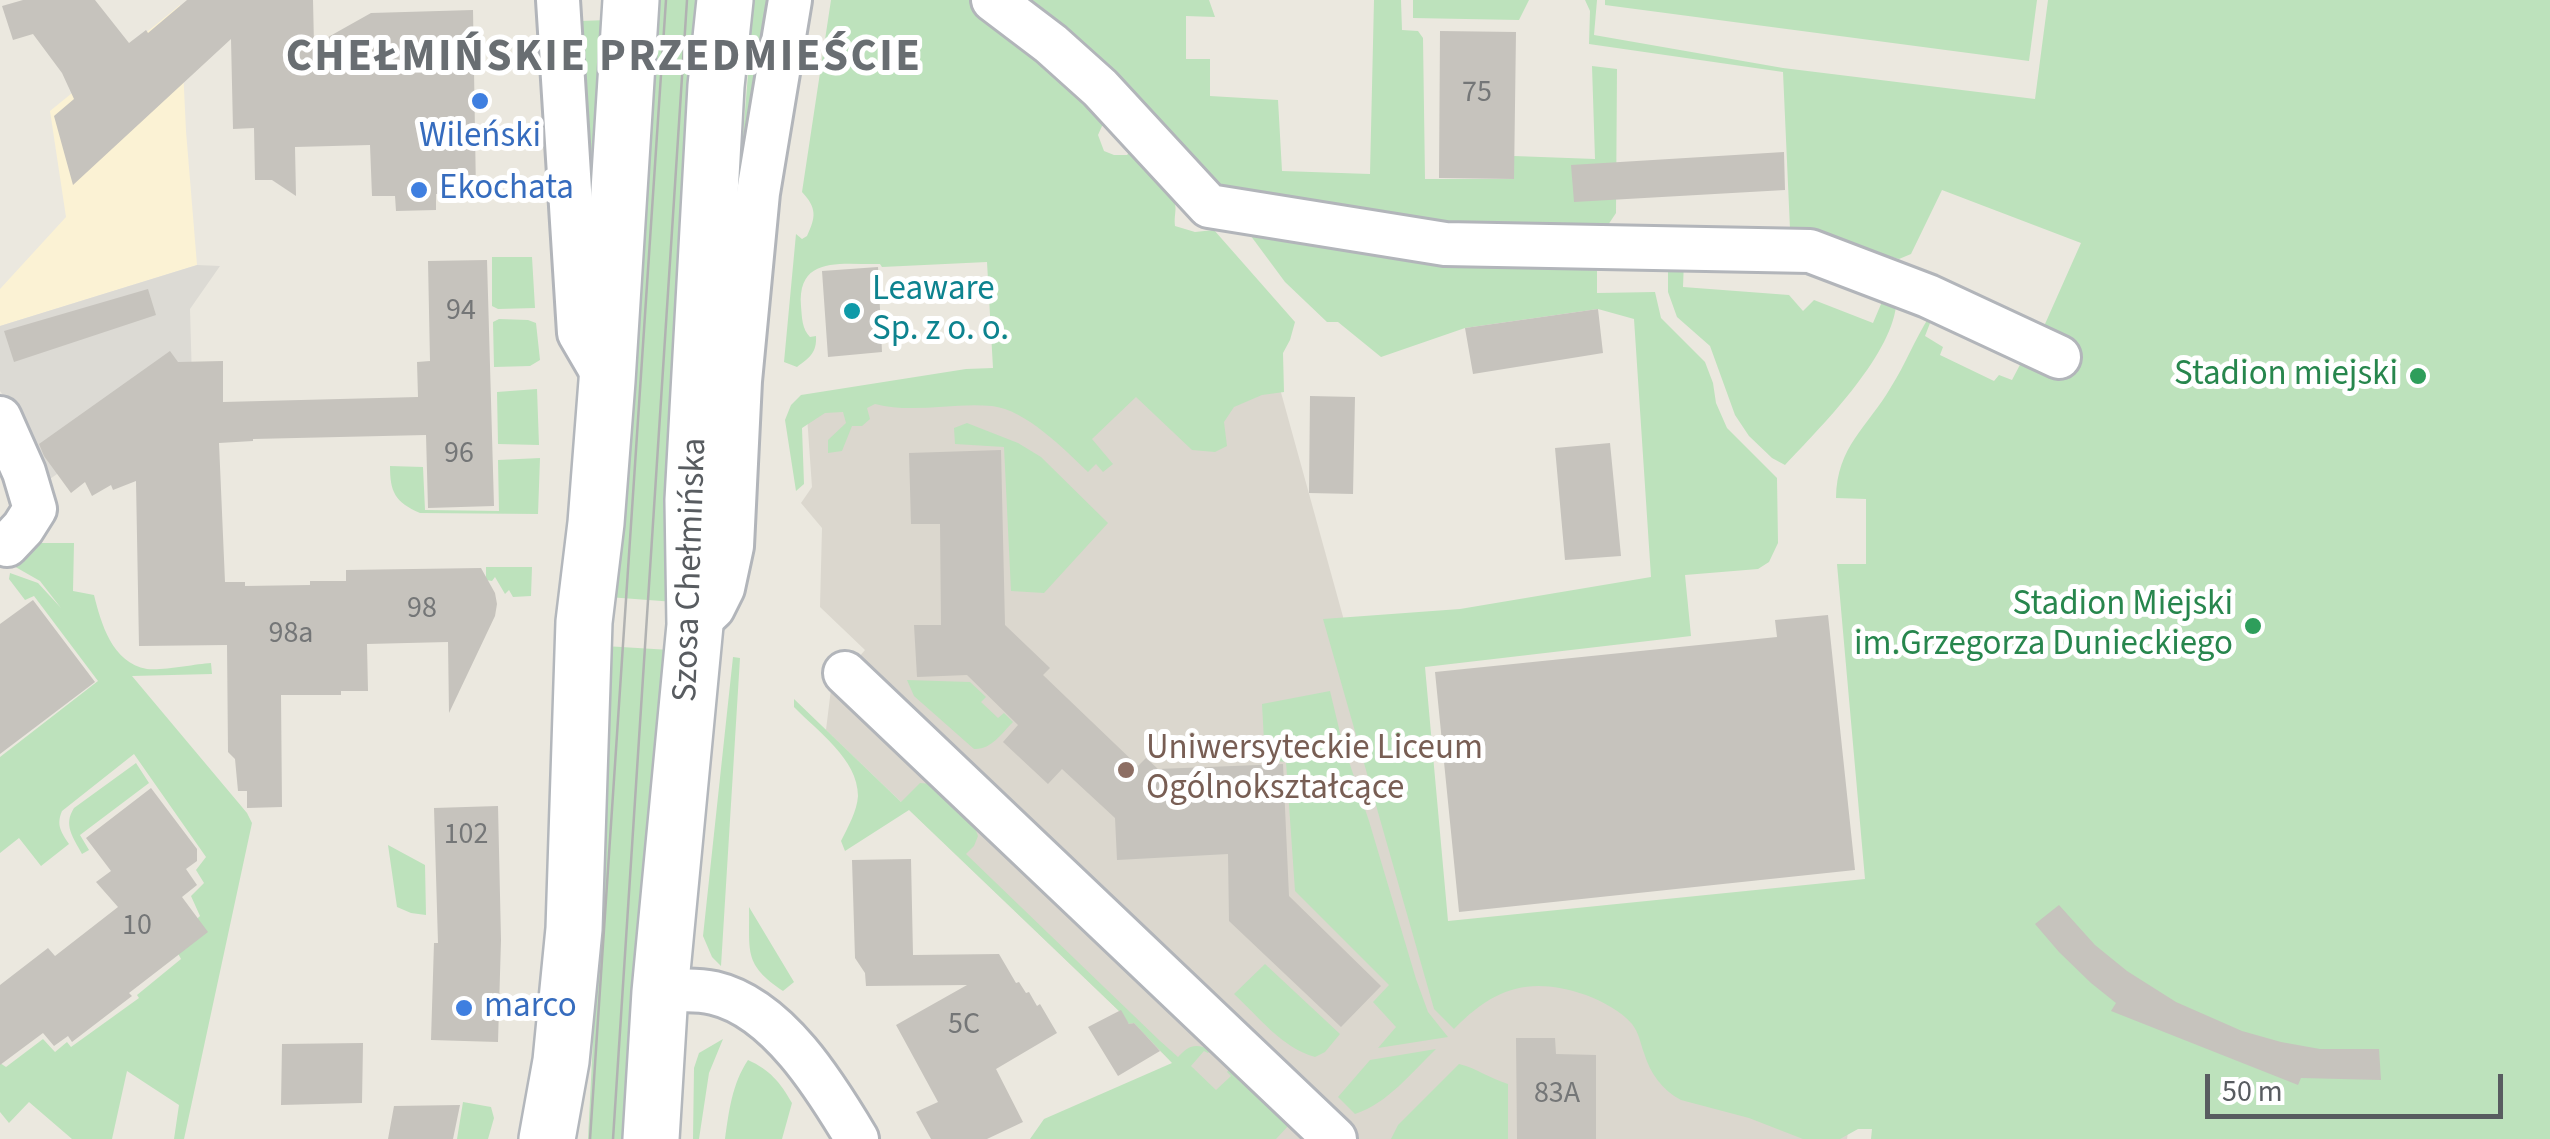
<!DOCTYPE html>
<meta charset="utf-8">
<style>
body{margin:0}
#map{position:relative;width:2550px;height:1139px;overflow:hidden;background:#ebe8df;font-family:"Source Sans 3",sans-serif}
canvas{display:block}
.scale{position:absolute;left:2205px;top:1074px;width:298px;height:45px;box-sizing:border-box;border:5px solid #585c60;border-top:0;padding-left:12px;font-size:30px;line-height:35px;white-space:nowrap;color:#585c60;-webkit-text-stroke:8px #fff;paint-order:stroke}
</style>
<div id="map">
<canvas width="2550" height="1139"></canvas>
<div class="scale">50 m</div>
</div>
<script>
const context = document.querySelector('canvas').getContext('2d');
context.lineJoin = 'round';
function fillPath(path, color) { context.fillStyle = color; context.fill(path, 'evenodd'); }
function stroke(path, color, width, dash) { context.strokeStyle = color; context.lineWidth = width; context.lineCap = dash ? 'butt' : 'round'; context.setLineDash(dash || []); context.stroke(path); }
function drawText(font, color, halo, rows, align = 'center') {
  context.font = font + ' "Source Sans 3",sans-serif'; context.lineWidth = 10; context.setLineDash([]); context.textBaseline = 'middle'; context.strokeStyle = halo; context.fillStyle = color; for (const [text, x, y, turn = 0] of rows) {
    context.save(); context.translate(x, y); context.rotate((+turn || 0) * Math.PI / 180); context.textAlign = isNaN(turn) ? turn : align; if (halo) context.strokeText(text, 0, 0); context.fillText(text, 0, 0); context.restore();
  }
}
fillPath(new Path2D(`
 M180,5l6,126 11,134 -197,61v-37l66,-72 -16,-106z`), '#fbf2d4');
fillPath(new Path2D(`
 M197,265l23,1 -30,43 2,72 -148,102 -21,-58 -23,-34v-65z`), '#dcdad4');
fillPath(new Path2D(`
 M1277,378l154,557 451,-26 -35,230h-594l-113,-107 -6,-9 -5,1 -10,-13 -293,-281 5,-41 34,-39 -45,-43 2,-79 -21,-25 11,-16 -6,-85z`), '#dbd7ce');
fillPath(new Path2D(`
 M656,0h41l-5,54 -17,548 -67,-5z
 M746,0h26l-33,185 10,-123z
 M831,0h140l27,19 115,104 -11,3 -4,9 6,16 10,4h13l9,-10 41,48 -10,1c14,10 6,18 8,32l20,6 19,-2 81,92 -5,18 -7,13 1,39 -22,3 -28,12 -10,15 3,24 -12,6 -23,-2 -56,-53 -44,42 21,25 -10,8 -7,-8 -8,8c-24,-23 -62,-62 -96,-66 -39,-4 -78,8 -117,-2l-8,4 3,11 -8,7h-10l-10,25 -14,2v-13l18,-17 -3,-11 -18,1 -23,15 2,56 -8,7 -11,-71 6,-15 10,-10 165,-26 27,-1 -6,-106 -105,5 -2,-3c-36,1 -83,-10 -79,42 1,12 1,23 9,31l6,-1c1,17 -7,22 -19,31l-13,-5 12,-128 6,5 5,-3c9,-19 10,-28 -5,-44z
 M1014,0h195l6,17 -29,-1v43h24v37l68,4 4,71 88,3 4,-174h27l1,30 16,1 5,7 2,141h89v-23l81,3 -3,-93 25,3 -1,144 -10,15h-171l-224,-41z
 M1413,0h116l-10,20 -106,-2z
 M1585,0h12l-3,35 189,33 252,31 13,-99h502v1139h-679l1,-10h-14l-18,10h-37l-54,-21 -68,-18c-19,-10 -31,-27 -37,-47 -4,-11 -5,-20 -12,-29 -11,-13 -30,-23 -46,-29 -56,-19 -91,-8 -132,34l-20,-20 -111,-390 137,-10 191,-32 -17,-258 -36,-10 -133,19 -84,29 -43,-35h-11l-42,-40 -43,-58 355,39v30l58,-1 6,26 44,44 8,21 3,20 11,25 50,50 1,65 -9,19 -11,7 -73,6 6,61 -266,31 23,254 417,-42 -28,-315h29v-65l-30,-1c1,-52 31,-70 55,-111 14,-22 24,-48 38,-70l3,1 -7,18 18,11 -3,8 54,26 5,-6 13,5 11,-21 6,1 52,-117 -139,-53 -31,64 -12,5 -109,-30 -7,-157 -194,-28 1,-33z
 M1605,0h432l-8,61 -424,-56z
 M607,20l-13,212 -13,-211z
 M492,257h40l3,51 -37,1 -6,-3z
 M1684,260l-1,27 106,8 14,16 11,-11 59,23 11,-26 12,9c-6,52 -76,122 -111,159l-13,-7 -23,-22 -14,-21 -25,-69 -33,-29 -9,-25v-30z
 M499,319l29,1 8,3 4,37 -10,6 -36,1 -1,-45z
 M537,389l2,56 -41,-1 -1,-52z
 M967,423l51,20 23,14 67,66 -64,70 -33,-2 -7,-144 -49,-3 -1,-16z
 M540,458l-2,56 -118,-1c-25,-11 -30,-21 -30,-47l33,1 2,43 74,1 -1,-51z
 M33,543h41l-1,48 21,4c7,28 18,68 53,74 15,2 48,-5 64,-6l1,11 -80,2 115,137 5,10 -68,316h-10l5,-34 -52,-34 -15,68h-40l-43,-37 -20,21 -9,-11v-49l6,4 37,-28 12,13 12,-10 4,5 68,-49 -2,-3 44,-36 -9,-17 28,-26 -9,-20 13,-13 -8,-13 10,-13 -72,-103 -72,57c-6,14 -1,21 7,33l-28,22 -22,-28 -19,15v-96l98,-76 -64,-85 -9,4 -16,-21 1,-6 28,10 23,25 -21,-27 -28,-16 1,-13z
 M486,567h46l-1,29 -18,1 -4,-7 -4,4 -10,-17 -3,4 -6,-1z
 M605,646l65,4 -44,489h-38l16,-317z
 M733,657l7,1 -19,308 -9,-9 -9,-21z
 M907,680l63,2 16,15 -5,5 17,16 6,-5 9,9c-12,12 -22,28 -39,27l-60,-53z
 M1330,691l12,50 27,80 47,158 12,33 20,25 -70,11 18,-21 -23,-25 16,-17 -94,-94 -9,-129 -21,-2 -3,-56z
 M794,699l107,103 19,-19 12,1 42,41 4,11 -4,10 -8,8 193,186 19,17c11,-12 17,-14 33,-7l-3,3 -4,-2 -13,15 25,24 15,-14 -4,-4 4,-5 58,58 -13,14h-246l14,-20 128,-56 -38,-40 -5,1 -10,-13 -210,-201 -64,41 -4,-10c7,-14 16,-30 17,-45 0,-37 -41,-65 -64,-89z
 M136,763l13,20 -69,52 9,15 -7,4c-9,-17 -19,-29 -8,-46z
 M388,845l37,20 1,50 -15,-2 -14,-6z
 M749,907l45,75 -11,9c-40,-27 -33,-39 -34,-84z
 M1265,964l75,70 -15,18 -10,5c-33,-9 -57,-41 -81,-63z
 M723,1039l-14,34 -10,66h-6l1,-71 5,-15z
 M1436,1049c-24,23 -49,55 -81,65l-17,-17 32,-37z
 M748,1060c22,10 32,22 44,43l-10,36h-57c4,-28 7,-55 23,-79z
 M1459,1064c17,4 32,15 49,20v55h-117l7,-14z
 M463,1102l28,5 3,11 -6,21h-31z`), '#bde2bc');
fillPath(new Path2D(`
 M23,0h72l34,43 17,-13 2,3 39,-33h126l1,45 57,-32 102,-3 3,183 -40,1v16l-40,1 -1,-15h-23l-2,-51 -75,2 1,49 -24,-16h-17l-1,-52 -21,1 -2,-90 -158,146 -19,-69 20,-17 -12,-26 -29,-39 -20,6 -11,-34z
 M1440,31l76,1 -2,147 -75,-1z
 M1784,152l1,38 -211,12 -3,-37z
 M487,260l7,246 -66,2 -2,-73 -173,4v2l-34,2 6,139h20v4l65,-1v-4h36v-11l135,-2 14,25 2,11 -2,12 -46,97 -1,-71 -81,2 1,47h-27v4h-60l1,112 -35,1v-17h-9l-3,-32 -7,-7 -1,-107 -88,1 -3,-165 -23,9 -2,-5 -19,11 -7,-14 -14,11 -27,-37 -5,-12 131,-93 8,11 45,-1v41l195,-5 -1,-35 13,-1 -2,-100z
 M878,267l4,85 -54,5 -6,-86z
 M148,289l8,26 -142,47 -10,-31z
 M1598,309l5,44 -130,21 -8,-46z
 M1310,396l45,1 -2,97 -44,-1z
 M1610,443l11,113 -56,4 -10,-112z
 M1001,450l4,175 45,43 -7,7 95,91 8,-8 12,11 125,-5 6,132 92,90 -40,41 -112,-106 -1,-67 -111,6 -2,-42 -53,-49 -14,15 -45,-42 15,-17 -51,-50 -50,2 -3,-52h27l-1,-101h-29l-2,-71z
 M33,600l62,82 -95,72v-130z
 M1828,615l27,255 -396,42 -24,-240 342,-35 -2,-17z
 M151,788l46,61v12l-11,8 11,16 -15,12 26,35 -79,61 3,3 -60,46 -4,-6 -14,10 -11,-13 -43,32v-80l48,-37 7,8 63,-49 -22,-25 15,-11 -25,-33z
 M498,806l3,134 -3,102 -67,-2 3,-97h4l-4,-135z
 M911,859l2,96 86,-1 17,29 3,-1 7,11 3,-1 8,14 3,-2 17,29 -61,36 27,53 -36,17h-56l-15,-27 22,-10 -42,-77 71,-40 -101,1 -1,-13 -10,-15 -3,-98z
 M2059,905l36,40 32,26 49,31 66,29 39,11 39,7h59l2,31 -80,-2 -3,7 -187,-74 5,-8 -25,-20 -32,-31 -24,-28z
 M1121,1010l8,14 5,-1 26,28 -42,25 -30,-49z
 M1516,1038h39l1,16 40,1v84h-79z
 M363,1043l-1,60 -81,2 1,-61z
 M460,1105l-7,34h-65l6,-33z`), '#c6c3bd');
const minor = new Path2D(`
 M558,0l21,333 28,48
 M993,0l58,44 49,44 109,118 236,38 365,7 118,45 131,61
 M0,418l24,54 11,37 -12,19 -16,17
 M695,625l18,-17 10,-20 9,-42 8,-165 18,-188 32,-193
 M845,673l490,466
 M660,992c18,-2 36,-3 54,1 64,15 112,94 143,146`);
const secondary = new Path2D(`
 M547,1139l14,-78 13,-132 10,-307 12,-99 11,-142 24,-381
 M651,1139l9,-147 35,-367 -2,-125 23,-414 9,-86`);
stroke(minor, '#b2b5ba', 48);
stroke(secondary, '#b3b7bc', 60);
stroke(minor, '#fff', 42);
stroke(secondary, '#fff', 55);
stroke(new Path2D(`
 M590,1139l76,-1139
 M613,1139l74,-1139`), '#b1b2b2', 2.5);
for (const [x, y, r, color] of [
 [480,101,10,"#3f7fe0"],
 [419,190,10,"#3f7fe0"],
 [852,311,10,"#0f9aa8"],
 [2418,376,10,"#2e9e5b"],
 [2253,626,10,"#2e9e5b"],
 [1126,770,10,"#8d6e63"],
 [464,1008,10,"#3f7fe0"]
]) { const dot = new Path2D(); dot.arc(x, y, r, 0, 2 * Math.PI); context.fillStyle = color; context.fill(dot); stroke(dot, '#fff', 4); }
drawText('30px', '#747677', null, [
 ["75",1477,94],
 ["94",461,312],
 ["96",459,455],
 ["98",422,610],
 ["98a",291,635],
 ["102",466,836],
 ["10",137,927],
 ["5C",964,1026],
 ["83A",1557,1095]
]);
drawText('35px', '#366cbe', '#fff', [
 ["Wileński",480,138,"center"],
 ["Ekochata",439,190],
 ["marco",484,1008]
], 'left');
drawText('35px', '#0d838f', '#fff', [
 ["Leaware",872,291],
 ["Sp. z o. o.",872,331]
], 'left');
drawText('35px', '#27864d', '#fff', [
 ["Stadion miejski",2398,376],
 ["Stadion Miejski",2233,606],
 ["im.Grzegorza Dunieckiego",2233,646]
], 'right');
drawText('35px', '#585c60', '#fff', [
 ["Szosa Chełmińska",692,570,-88]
]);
drawText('35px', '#785e54', '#fff', [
 ["Uniwersyteckie Liceum",1146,750],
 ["Ogólnokształcące",1146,790]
], 'left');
context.letterSpacing = '2.5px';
drawText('bold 45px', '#696e72', '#fff', [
 ["CHEŁMIŃSKIE PRZEDMIEŚCIE",604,60]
]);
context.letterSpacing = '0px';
</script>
